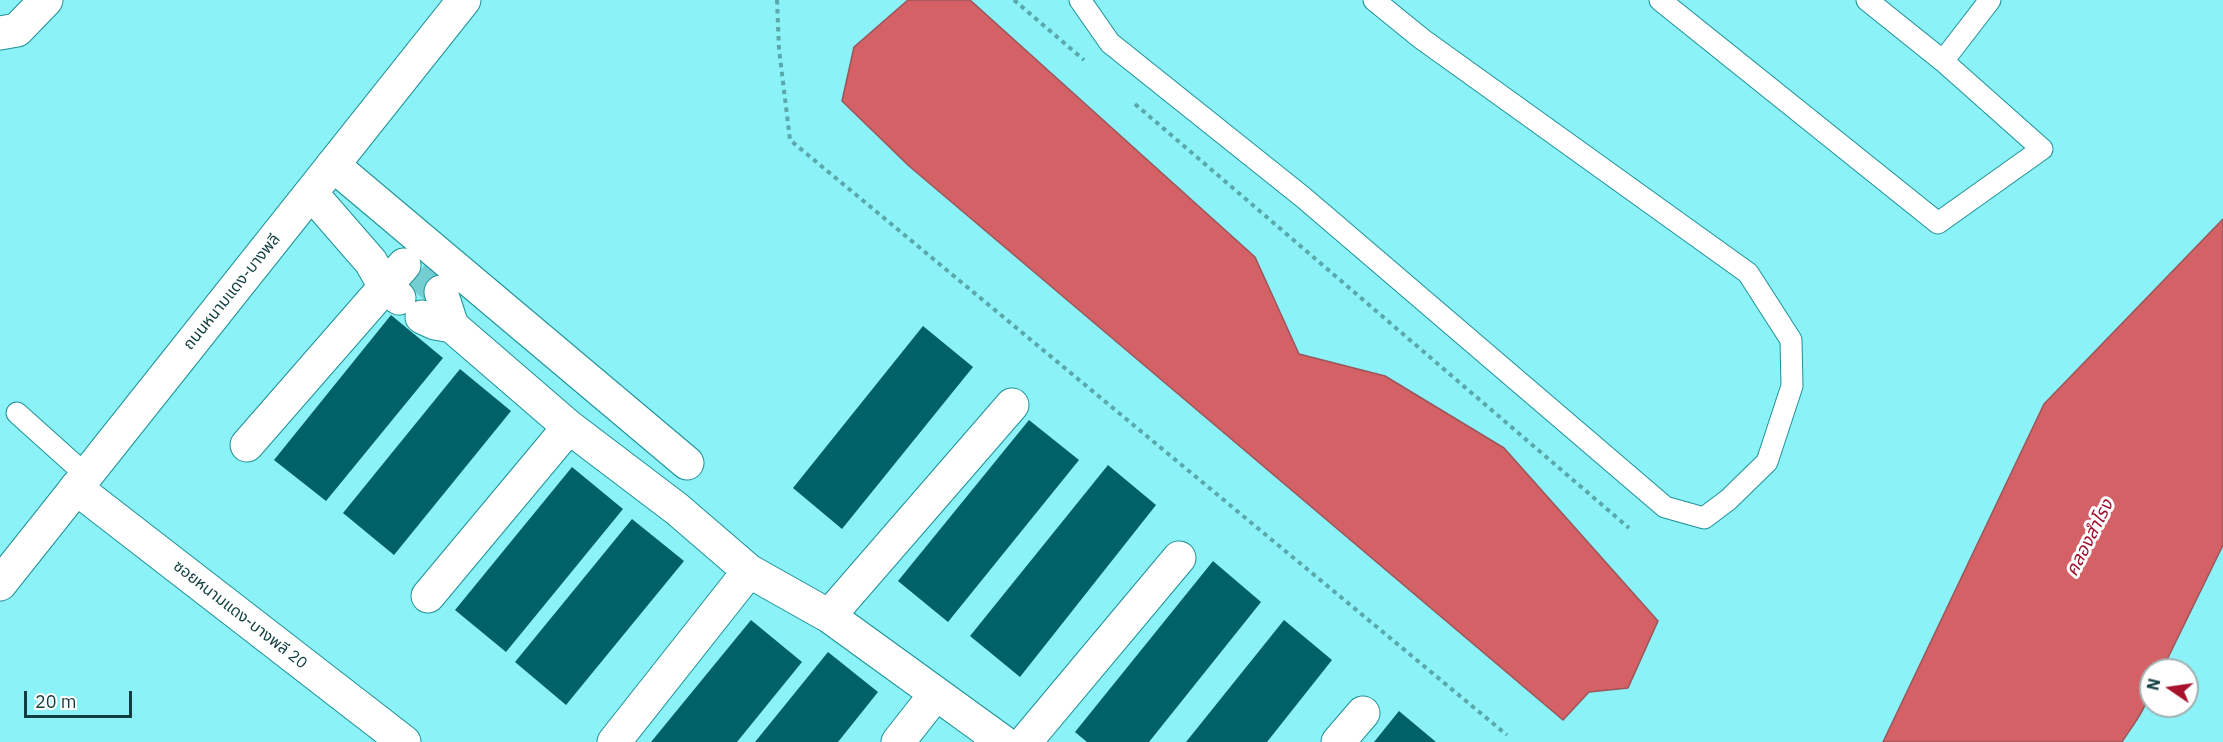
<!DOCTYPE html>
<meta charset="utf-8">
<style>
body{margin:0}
#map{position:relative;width:2223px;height:742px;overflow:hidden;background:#8bf2f7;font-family:"IBM Plex Sans",sans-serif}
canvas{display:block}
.north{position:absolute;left:2139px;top:658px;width:60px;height:60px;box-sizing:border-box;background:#fff;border:2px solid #a0b2b3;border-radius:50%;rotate:283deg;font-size:16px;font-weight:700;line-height:24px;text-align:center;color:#113e40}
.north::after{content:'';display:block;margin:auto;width:21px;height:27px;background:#a9122d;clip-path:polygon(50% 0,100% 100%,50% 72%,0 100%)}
.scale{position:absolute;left:24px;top:691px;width:108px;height:27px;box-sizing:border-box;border:3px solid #113e40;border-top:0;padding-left:8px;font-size:18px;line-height:21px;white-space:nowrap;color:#113e40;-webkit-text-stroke:4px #fff;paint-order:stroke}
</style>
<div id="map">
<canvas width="2223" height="742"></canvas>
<div class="north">N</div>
<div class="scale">20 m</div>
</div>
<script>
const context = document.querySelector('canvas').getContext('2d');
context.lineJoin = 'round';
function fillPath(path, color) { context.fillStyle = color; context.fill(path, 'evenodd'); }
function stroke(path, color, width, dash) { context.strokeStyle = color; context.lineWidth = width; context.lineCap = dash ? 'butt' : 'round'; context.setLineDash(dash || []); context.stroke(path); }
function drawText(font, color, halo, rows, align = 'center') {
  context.font = font + ' "IBM Plex Sans","Noto Sans Thai",sans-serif'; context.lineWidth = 6; context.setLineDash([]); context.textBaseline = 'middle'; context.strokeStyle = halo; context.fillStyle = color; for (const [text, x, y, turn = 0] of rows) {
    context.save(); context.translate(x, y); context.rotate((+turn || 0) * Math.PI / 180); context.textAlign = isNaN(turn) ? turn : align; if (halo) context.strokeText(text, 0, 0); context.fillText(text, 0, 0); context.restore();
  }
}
const water = new Path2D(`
 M908,0h62l285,257 44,97 86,22 119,72 154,173 -30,67 -39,4 -26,28 -654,-554 -67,-65 12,-54z
 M2223,219v326l-61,125h-11c0,36 -11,44 -29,72h-239l161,-338z`);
fillPath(water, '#d46165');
stroke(water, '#9a565a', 1.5);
fillPath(new Path2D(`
 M391,315l52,43 -117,143 -52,-41z
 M923,326l50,41 -131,162 -49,-41z
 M460,369l51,42 -117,144 -51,-42z
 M1029,420l50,40 -131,162 -50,-41z
 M1108,465l48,40 -136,172 -50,-41z
 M572,467l51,42 -117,143 -51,-42z
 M632,519l52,42 -118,144 -51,-43z
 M1213,561l48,41 -112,140h-62l-12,-10z
 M751,620l51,42 -65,80h-86z
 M1284,620l48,40 -65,82h-81z
 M828,652l50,40 -40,50h-83z
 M1399,711l37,31h-62z`), '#006266');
stroke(new Path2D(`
 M418,273l23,19`), '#73ced2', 33, [33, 16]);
const lane = new Path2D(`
 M1080,0l30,43 194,155 361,309 39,11 24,-18 39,-38 25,-76 -1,-46 -43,-67 -326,-234 -48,-39
 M1660,0l278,223 104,-74 -99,-88 47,-61
 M1867,0l76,61
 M17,413l69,62`);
const street = new Path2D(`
 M0,33l17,-3 29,-30
 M333,165l354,298
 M311,193l60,69 14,25 14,11
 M441,292l11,34
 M422,317l13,6 17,3 117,101 108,82 72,62 80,45 174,126
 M247,445l157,-180
 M76,488l328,254
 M428,596l141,-169
 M829,616l183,-211
 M614,742l135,-171
 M898,742l37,-47
 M1025,742l154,-184
 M1338,742l25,-29`);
const secondary = new Path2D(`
 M0,584l464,-584`);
stroke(lane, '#1d9197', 23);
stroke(street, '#1d9197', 35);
stroke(secondary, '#1d9197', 35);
stroke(new Path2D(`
 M777,0l2,49 11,91 717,595
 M1014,0l70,60
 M1135,104l494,424`), '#59a8ab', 4, [4.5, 4.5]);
stroke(lane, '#fff', 21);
stroke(street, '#fff', 33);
stroke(secondary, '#fff', 33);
drawText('16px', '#113e40', '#fff', [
 ["ถนนหนามแดง-บางพลี",232,292,-51],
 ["ซอยหนามแดง-บางพลี 20",240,615,38]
]);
drawText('italic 18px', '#a00b29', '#fff', [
 ["คลองสำโรง",2090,538,-63]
]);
</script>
